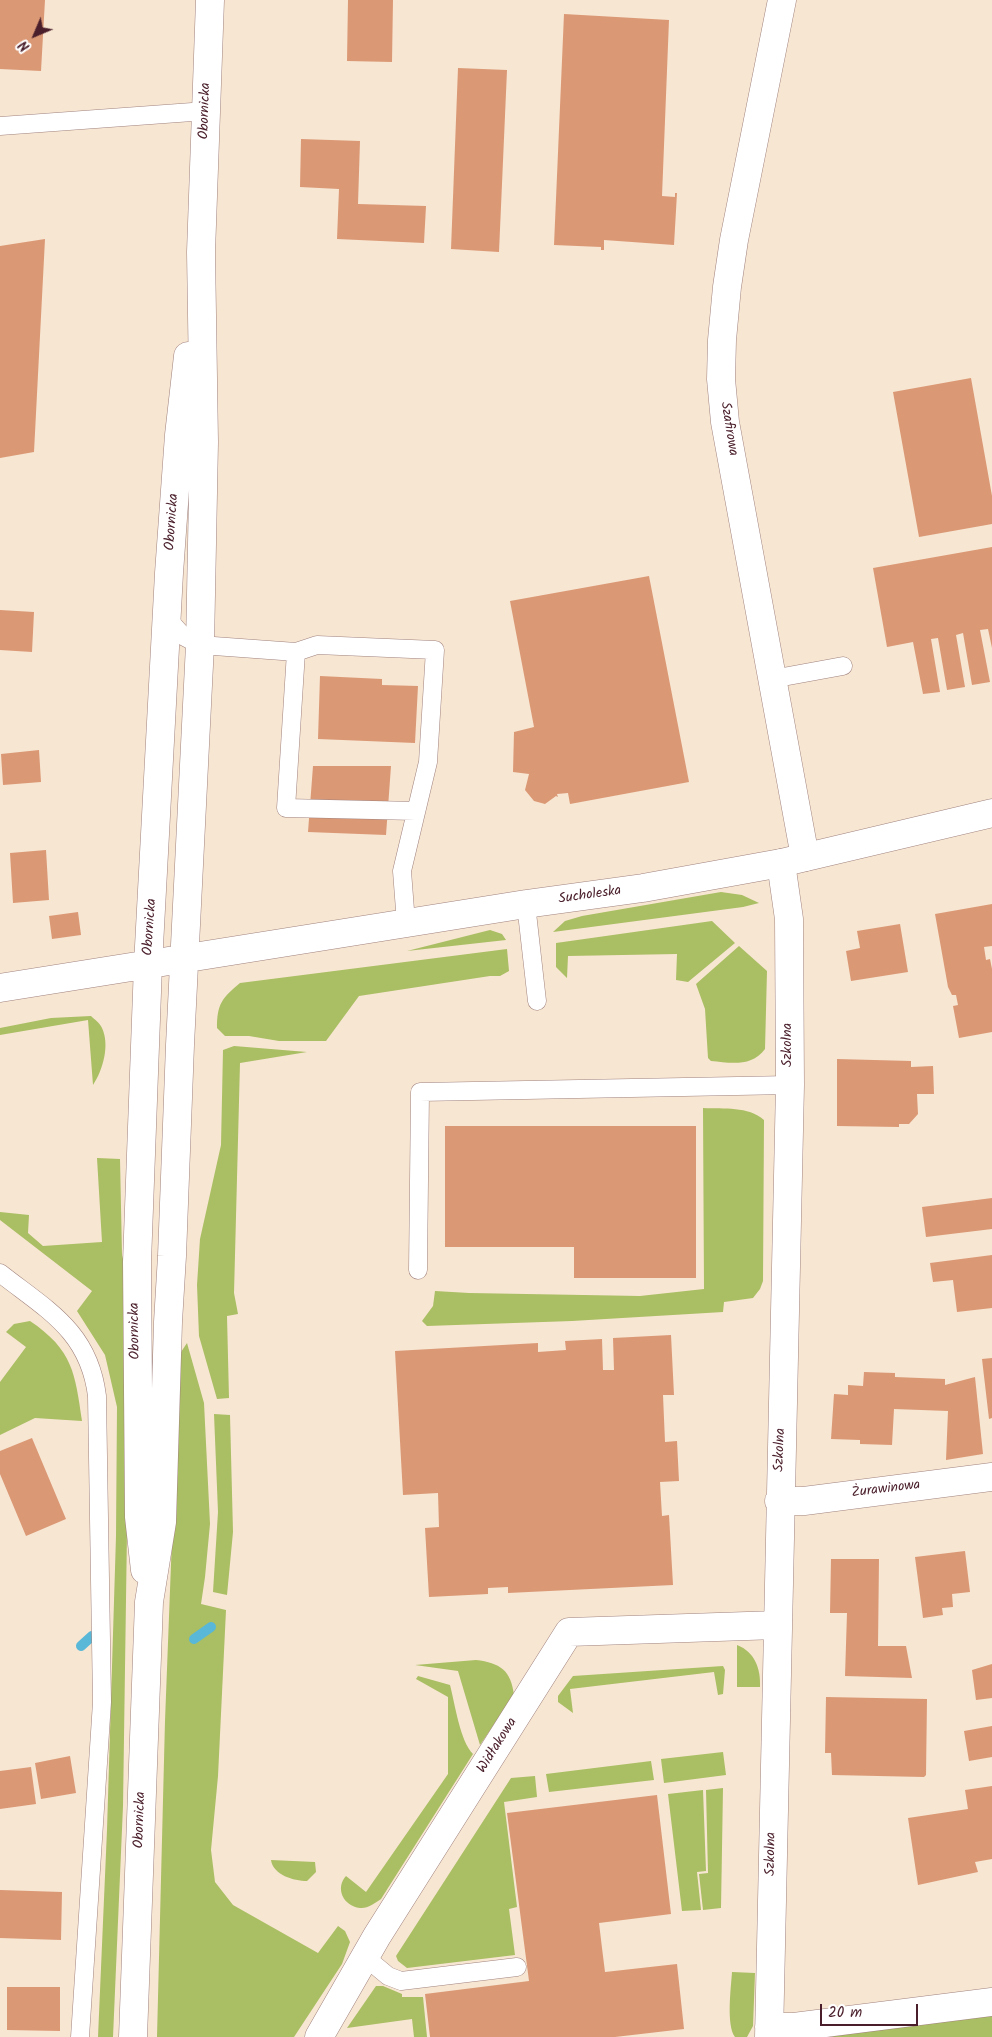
<!DOCTYPE html>
<meta charset="utf-8">
<style>
body{margin:0}
#map{position:relative;width:992px;height:2037px;overflow:hidden;background:#f7e6d2;font-family:Kalam,sans-serif}
canvas{display:block}
.north{position:absolute;left:10px;top:10px;width:50px;height:50px;-webkit-text-stroke:4px #fff;paint-order:stroke;rotate:225deg;font-size:14px;font-weight:700;line-height:20px;text-align:center;color:#4a1f2b}
.north::after{content:'';display:block;margin:auto;width:18px;height:22px;background:#4a1f2b;clip-path:polygon(50% 0,100% 100%,50% 72%,0 100%)}
.scale{position:absolute;left:820px;top:2004px;width:98px;height:22px;box-sizing:border-box;border:2px solid #4a1f2b;border-top:0;padding-left:6px;font-size:15px;line-height:18px;white-space:nowrap;color:#4a1f2b;-webkit-text-stroke:4px #fff;paint-order:stroke}
</style>
<div id="map">
<canvas width="992" height="2037"></canvas>
<div class="north">N</div>
<div class="scale">20 m</div>
</div>
<script>
const context = document.querySelector('canvas').getContext('2d');
context.lineJoin = 'round';
function fillPath(path, color) { context.fillStyle = color; context.fill(path, 'evenodd'); }
function stroke(path, color, width, dash) { context.strokeStyle = color; context.lineWidth = width; context.lineCap = dash ? 'butt' : 'round'; context.setLineDash(dash || []); context.stroke(path); }
function drawText(font, color, halo, rows, align = 'center') {
  context.font = font + ' Kalam,sans-serif'; context.lineWidth = 4; context.setLineDash([]); context.textBaseline = 'middle'; context.strokeStyle = halo; context.fillStyle = color; for (const [text, x, y, turn = 0] of rows) {
    context.save(); context.translate(x, y); context.rotate((+turn || 0) * Math.PI / 180); context.textAlign = isNaN(turn) ? turn : align; if (halo) context.strokeText(text, 0, 0); context.fillText(text, 0, 0); context.restore();
  }
}
fillPath(new Path2D(`
 M721,892l21,3 17,8 -16,4 -190,25 12,-11 17,-5z
 M712,921l23,22 -47,39 -12,-2 1,-26 -109,2 -1,22 -11,-11v-24z
 M490,930l12,4 4,6 -99,11z
 M739,946l28,25 -2,78c-13,18 -34,14 -54,12l-3,-3 -3,-49 -9,-25z
 M507,949l2,22 -9,5h-10l-131,20 -33,45h-47l-30,-5h-24l-8,-8c0,-24 5,-30 23,-45z
 M91,1016c3,3 9,7 11,12 8,17 1,42 -9,57l-5,-65 -88,15v-7l51,-10z
 M234,1046l73,6 -67,11 -6,230 4,21 -11,2 2,82 -12,1 -18,-63 -2,-51 3,-46 21,-94 2,-95z
 M703,1108c21,1 45,-2 61,12l-1,161 -3,8 -7,9 -29,4 -1,10 -151,9 -145,5 -5,-5 11,-15 2,-15 34,2 171,3 64,-7z
 M97,1158l23,1 2,96 5,20 2,118 -6,413 -10,231h-15l9,-207 9,-294 1,-129 -12,-52 -28,-44 15,-20 -92,-71v-8l29,3 -1,18 15,13 59,-4z
 M30,1321c43,29 45,52 52,100l-47,-3 -35,17v-53l26,-35 -20,-15 8,-8z
 M187,1343l17,60 6,121 -5,53 -4,27 25,6 -8,166 -7,74 4,32 18,23 85,48 20,-27 7,5 5,11 -8,22 -48,73h-137l8,-316 14,-366z
 M214,1414l16,1 3,117 -6,63 -14,-3 5,-80z
 M737,1645c18,7 24,24 23,42h-23z
 M476,1660c24,3 35,10 38,35l-34,50 -22,-74 -43,-6z
 M723,1666l2,4 -2,24 -5,1 -4,-23 -144,17 3,24 -15,-11v-6l15,-20z
 M418,1676l32,9c5,19 10,56 23,69l-92,145c-6,4 -14,10 -21,9 -17,-2 -25,-20 -14,-32l20,16 82,-118v-77l-32,-18z
 M723,1752l3,23 -62,8 -3,-24z
 M651,1761l3,19 -105,12 -3,-18z
 M535,1776l2,21 -33,5 13,105 -8,2 6,46 -108,13 -9,-7 -2,-5 115,-178z
 M723,1788l-2,120 -18,2 -4,-36 9,-1 -2,-83z
 M703,1790l3,81 -9,1 4,38 -19,1 -14,-117z
 M271,1860l44,2 1,10 -9,9c-13,0 -34,-6 -36,-21z
 M732,1972l23,1 -2,53 -6,11h-12c-9,-12 -4,-49 -3,-65z
 M376,1986h7l19,8v3h21l4,40h-13l-2,-18 -65,9z
 M992,2010v27h-164z`), '#aabe63');
stroke(new Path2D(`
 M194,1639l17,-12
 M81,1646l11,-10`), '#59b8d7', 10);
fillPath(new Path2D(`
 M0,0h45l-4,71 -41,-2z
 M348,0h45l-1,62 -45,-1z
 M564,14l105,6 -7,176 13,1v-4h2l-3,52 -70,-5v10h-3v-3l-47,-2z
 M458,68l49,2 -8,182 -48,-3z
 M301,139l59,2 -2,63 68,2 -2,37 -87,-4 2,-50 -39,-2z
 M45,239l-11,213 -34,6v-212z
 M971,378l21,118v28l-73,13 -26,-145z
 M992,547v101l-4,-19 -8,1 10,52 -18,3 -9,-52 -7,2 9,52 -18,3 -9,-52 -7,1 9,53 -17,2 -10,-52 -26,5 -14,-79z
 M649,576l40,206 -119,22 -2,-11 -11,1 1,3 -2,-1 -11,8 -11,-3 -9,-11 4,-16 -16,-2 1,-40 20,-5 -24,-126z
 M0,610l34,2 -2,40 -32,-2z
 M320,676l62,3v6l36,1 -3,57 -97,-4z
 M39,750l2,32 -38,3 -2,-31z
 M313,766h78l-5,69 -78,-3z
 M46,850l3,50 -36,3 -3,-50z
 M992,904v42l-8,1 2,13 4,-1 2,10v63l-33,6 -6,-32 5,-1 -2,-10h-4l-4,-8 -13,-73z
 M78,912l3,23 -29,4 -3,-23z
 M900,924l8,48 -57,9 -5,-30 14,-3 -3,-17z
 M837,1059l74,2v6l22,-1 1,28h-17l1,20 -9,10h-10v3l-62,-1z
 M445,1126h251v152h-122v-31h-129z
 M992,1198v31l-66,8 -4,-30z
 M992,1255v53l-35,4 -4,-32 -20,2 -3,-19z
 M671,1335l3,60h-11l2,47 12,-1 2,40 -19,1 2,34 7,-1 4,70 -165,8v-6l-20,1v6l-59,3 -4,-69 14,-1 -1,-34 -35,2 -8,-144 143,-8v9l28,-2 -1,-9 37,-2 1,31h11l-1,-32z
 M992,1358v60l-3,1 -7,-60z
 M864,1372l31,1v4l50,2v6l30,-8 8,77 -37,6 2,-49 -54,-2 -2,36 -32,-1v-4l-29,-1 3,-45 14,1v-10l15,1z
 M32,1438l34,81 -40,17 -26,-62v-23z
 M965,1551l5,41 -18,2 1,13 -11,1 1,7 -20,3 -8,-61z
 M831,1559h48l-1,87h28l6,32 -67,-2 2,-63h-17z
 M992,1664v34l-16,2 -4,-30z
 M826,1697l101,2 -1,76 -2,2 -92,-2 -1,-22h-6z
 M992,1726v31l-23,4 -5,-30z
 M70,1756l6,37 -35,6 -6,-36z
 M31,1767l5,37 -36,5v-38z
 M992,1786v73l-17,3 3,10 -60,13 -10,-67 60,-9 -3,-19z
 M657,1795l14,119 -72,9 3,25 3,24 72,-8 7,65 -69,8h-185l-5,-43 104,-13 -22,-168z
 M0,1890l62,2 -1,48 -61,-2z
 M7,1987h53v44l-53,-1z`), '#db9875');
const lane = new Path2D(`
 M0,126l206,-15
 M167,618l16,18 17,9 96,7 21,-7 118,5 -7,112 -26,109 4,52
 M296,652l-10,156 130,3
 M772,679l71,-13
 M526,904l11,97
 M418,1270l2,-178 370,-7
 M0,1273c47,37 89,58 97,123l5,306 -22,335
 M365,1957l23,19 13,5 116,-14`);
const street = new Path2D(`
 M782,0l-48,240 -7,47 -5,53 -1,39 4,43 80,435
 M779,1501h25l188,-24
 M769,2027h25l198,-25
 M319,2037l58,-101 192,-304 208,-7
 M769,2037l21,-952 -1,-166 -8,-56`);
const secondary = new Path2D(`
 M0,988l526,-84 117,-16 138,-25 211,-50
 M145,1570l-6,-53 -2,-255 11,-297 21,-392 10,-138 9,-79
 M133,2037l16,-435 13,-80 6,-200 4,-66 8,-211 20,-400 4,-203 -3,-190 9,-252`);
stroke(lane, '#a0827e', 19);
stroke(street, '#a0827e', 29);
stroke(secondary, '#a0827e', 29);
stroke(lane, '#fff', 18);
stroke(street, '#fff', 28);
stroke(secondary, '#fff', 28);
drawText('14px', '#4a1f2b', '#fff', [
 ["Obornicka",206,111,-88],
 ["Szafirowa",728,429,81],
 ["Obornicka",173,522,-86],
 ["Sucholeska",590,896,-8],
 ["Obornicka",151,927,-86],
 ["Szkolna",789,1045,-90],
 ["Obornicka",136,1331,-91],
 ["Szkolna",781,1450,-88],
 ["Żurawinowa",886,1490,-7],
 ["Widłakowa",498,1746,-58],
 ["Obornicka",141,1820,-88],
 ["Szkolna",772,1854,-89]
]);
</script>
